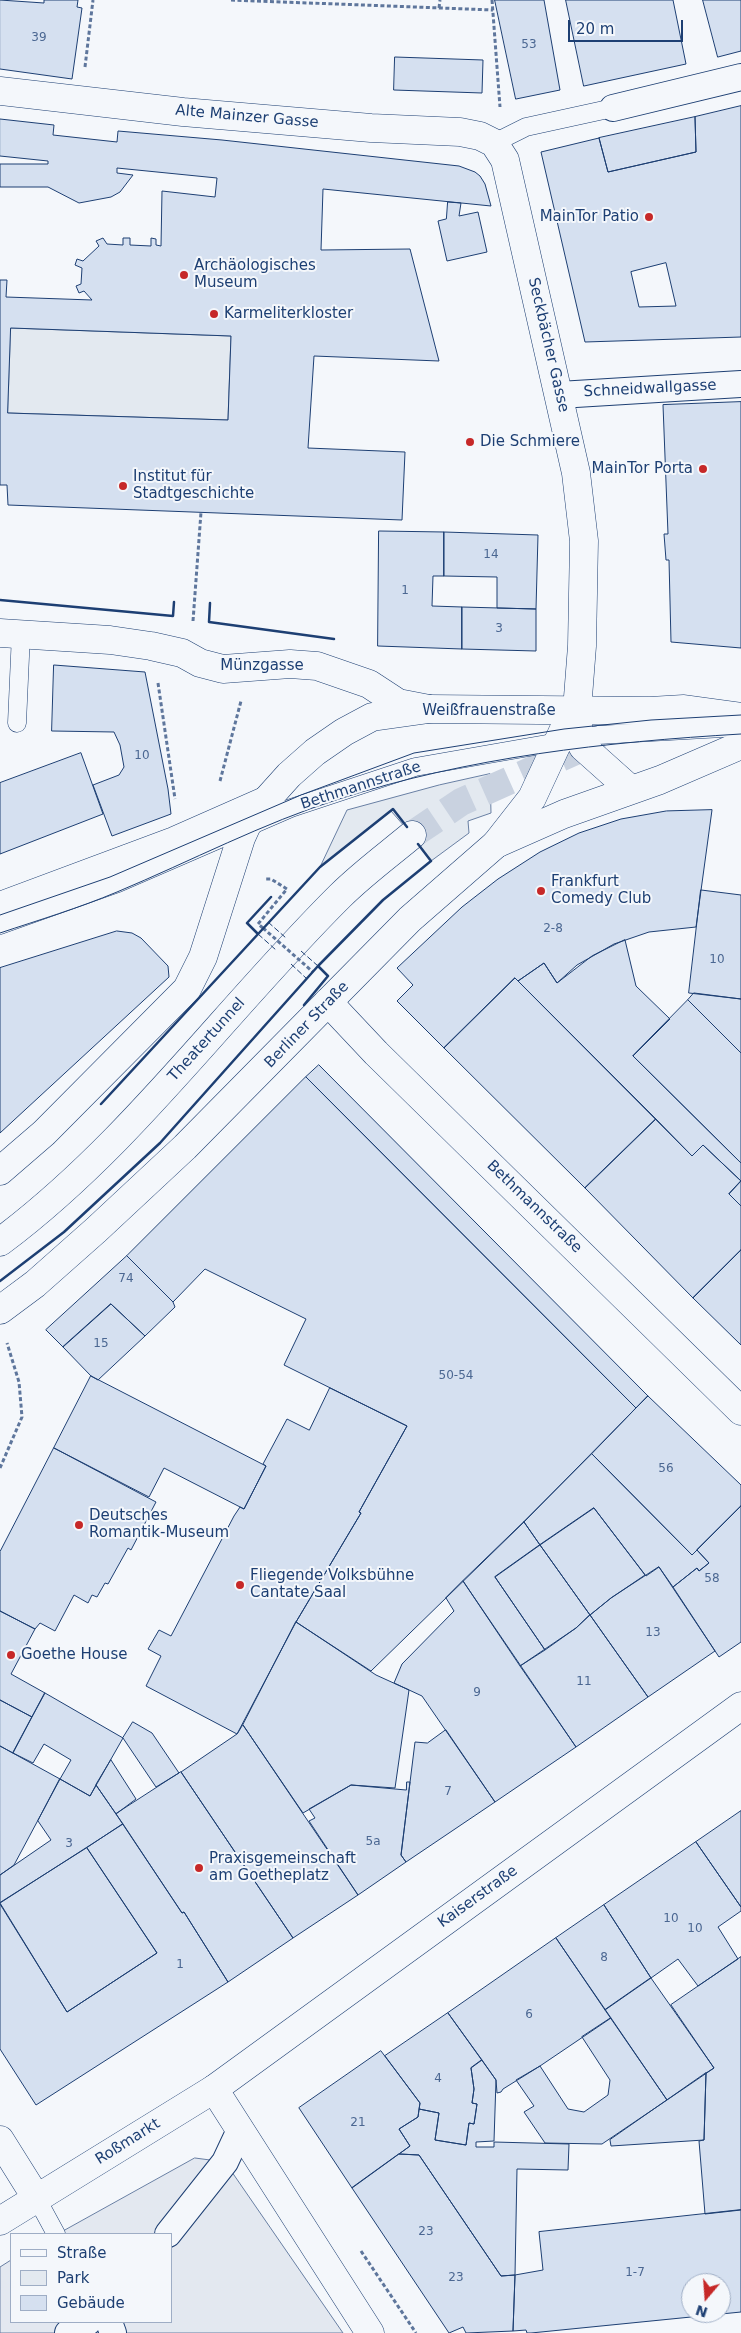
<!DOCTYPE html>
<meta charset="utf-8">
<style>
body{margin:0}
#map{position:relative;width:741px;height:2333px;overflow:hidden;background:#f4f7fb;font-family:"DejaVu Sans",sans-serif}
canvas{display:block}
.legend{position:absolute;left:10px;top:2233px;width:162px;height:90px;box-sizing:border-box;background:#f4f7fb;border:1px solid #9eadc5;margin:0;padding:6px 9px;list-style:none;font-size:15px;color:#1d3f73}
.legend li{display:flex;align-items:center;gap:10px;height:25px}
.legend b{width:25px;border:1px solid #9eadc5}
.north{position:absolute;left:681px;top:2273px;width:50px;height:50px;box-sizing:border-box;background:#f4f7fb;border:1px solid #9eadc5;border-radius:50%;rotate:198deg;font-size:14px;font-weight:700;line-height:20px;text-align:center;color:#1d3f73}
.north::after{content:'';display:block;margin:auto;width:18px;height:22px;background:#c62828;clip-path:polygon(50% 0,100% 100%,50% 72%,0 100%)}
.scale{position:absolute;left:568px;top:20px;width:115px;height:22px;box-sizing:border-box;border:2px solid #1d3f73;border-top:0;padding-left:6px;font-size:15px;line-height:18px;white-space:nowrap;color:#1d3f73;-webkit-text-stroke:4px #f4f7fb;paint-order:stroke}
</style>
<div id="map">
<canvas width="741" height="2333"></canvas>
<ul class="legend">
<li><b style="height:6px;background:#f4f7fb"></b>Straße</li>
<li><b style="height:14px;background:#e3e9f0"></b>Park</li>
<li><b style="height:14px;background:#d5e0f0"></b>Gebäude</li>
</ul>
<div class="north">N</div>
<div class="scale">20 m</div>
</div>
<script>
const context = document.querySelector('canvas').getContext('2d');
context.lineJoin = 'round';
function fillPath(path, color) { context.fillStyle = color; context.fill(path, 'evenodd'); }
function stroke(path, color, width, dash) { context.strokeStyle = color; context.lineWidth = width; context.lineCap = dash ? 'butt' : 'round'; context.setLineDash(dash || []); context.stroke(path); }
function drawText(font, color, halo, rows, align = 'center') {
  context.font = font + ' "DejaVu Sans",sans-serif'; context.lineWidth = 4; context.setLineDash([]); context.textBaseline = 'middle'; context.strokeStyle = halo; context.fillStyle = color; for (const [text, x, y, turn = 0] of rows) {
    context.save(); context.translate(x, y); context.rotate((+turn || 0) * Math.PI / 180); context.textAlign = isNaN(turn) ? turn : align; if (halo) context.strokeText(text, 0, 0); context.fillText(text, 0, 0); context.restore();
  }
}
const green = new Path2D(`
 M11,328l220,8 -3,84 -220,-7z
 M490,774l1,39 -23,8 1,12 -38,28 -19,-26 -21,-24 -71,56 27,-57 92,-25z`);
fillPath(green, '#e3e9f0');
stroke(green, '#687fa3', 1);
const parking = new Path2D(`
 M195,2158l30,4 118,171h-343v-66l11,-7v62h160v-88h-113z`);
fillPath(parking, '#e3e8f0');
stroke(parking, '#687fa3', 1);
const building = new Path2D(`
 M0,0l44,3v-3h34l-1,7 5,1 -10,71 -72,-10z
 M495,0h49l16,90 -44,9z
 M566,0h107l13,64 -102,22z
 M703,0h38v51l-23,6z
 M395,57l88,3 -1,33 -88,-3z
 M741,106v231l-156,5 -44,-190 58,-14 9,34 88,-20 -1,-35zM666,263l10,43 -37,1 -8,-35z
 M695,117l1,35 -88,20 -9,-34z
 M0,119l54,6 -1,10 64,7 1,-11 104,9 237,26 16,6 5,4 5,8 6,22 -168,-17 -2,61 89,-1 29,112 -125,-5 -6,92 97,4 -3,68 -394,-15 -1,-20h-7v-205h7l-1,17 86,3 -8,-9 -5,2 -3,-7 5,-2 1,-16 -7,-3 2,-6 6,2 16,-15 -3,-5 7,-3 4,6 16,1v-7h7v7l21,1v-8l5,1v6l5,1 1,-55 53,6 2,-19 -100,-10v5l16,2 -13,17 -9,5 -32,6 -31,-16h-48v-23h48v-3l-48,-5zM11,328l220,8 -3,84 -220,-7z
 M448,202l13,1 -2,13 19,-4 9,40 -40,9 -9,-40 8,-2z
 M741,402v246l-70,-6 -2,-82h-3l-2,-26h4l-5,-129z
 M379,531l65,1v44h-11l-1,30 30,1v42l-84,-3z
 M444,532l94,3 -2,74 -39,-1v-31l-53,-1z
 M462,607l74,2v42l-74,-2z
 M54,665l91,7 23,117 3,25 -59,22 -19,-51 26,-10 5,-8 -4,-22 -6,-13 -62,-1z
 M81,753l22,61 -103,40v-71z
 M712,810l-16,117 -47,5 -35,12 -37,21 -20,18 -13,-20 -26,18 -3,-3 -71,70 -47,-47 16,-16 -16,-17 65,-61 36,-28 42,-27 39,-19 42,-14 45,-8z
 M701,890l40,5v104l-52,-6z
 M117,931l15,2 9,5 27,28 1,11 -169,156v-165z
 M625,940l11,46 34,33 -37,37 108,107v18l-38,-36 -11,11 -174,-175 26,-18 13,20 35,-27z
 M515,978l141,141 -71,69 -141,-140z
 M694,993l47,6v54l-53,-53z
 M688,1000l53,53v110l-108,-107z
 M319,1065l329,331 -12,12 -330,-331z
 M306,1077l330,331 -112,114 -153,149 -75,-49 65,-109 -2,-1 48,-86 -123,-61 22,-46 -101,-50 -32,33 -46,-46z
 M656,1119l36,37 11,-11 38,36 -12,13 12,12v44l-48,48 -108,-110z
 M741,1181v25l-12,-12z
 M741,1250v95l-48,-47z
 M127,1256l46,46 2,5 -30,29 -34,-32 -48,43 -17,-17z
 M111,1304l34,32 -47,44 -7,-4 -28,-29z
 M91,1376l175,90 -22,43 -80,-41 -15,29 -95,-49z
 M330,1388l77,38 -48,86 2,1 -65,109 -59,112 -91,-48 15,-30 -13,-7 11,-19 12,6 63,-120 6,-9 4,2 22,-43 -3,-2 24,-45 22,11z
 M648,1396l93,89v21l-49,49 -100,-101z
 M54,1448l102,54 -25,48 -3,-2 -20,36 -3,-1 -8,14 -5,-2 -4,8 -14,-8 -19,36 -15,-8 -5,6 -35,-18v-59z
 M592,1454l100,101 5,-5 12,13 -10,8 -2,-3 -24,19 -14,-20 -13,9 -52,-68 -54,37 -16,-23z
 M741,1506v136l-22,15 -46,-70 24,-19 2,3 10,-8 -12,-13z
 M594,1508l51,67 -34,23 -21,17 -50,-70z
 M524,1522l16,23 -45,32 50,73 -25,16 -57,-85z
 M540,1545l50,70 -14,13 -31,22 -50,-73z
 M659,1567l56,84 -67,46 -58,-82 21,-17z
 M463,1581l113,166 -81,55 -73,-106 -28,-13 8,-19 52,-53 -8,-13z
 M0,1611l35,18 -24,45 34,19 -13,24 -32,-17z
 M590,1615l58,82 -72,50 -56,-81 56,-38z
 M296,1622l80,53 33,15 -14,98 -44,-3 -48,28 -60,-88z
 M45,1693l78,45 -33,58 -30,-17 11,-19 -27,-16 -11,19 -20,-10z
 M0,1700l32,17 -19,36 -13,-7z
 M133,1722l19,11 27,40 -23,14 -33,-49z
 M243,1725l115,170 -65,43 -112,-166 56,-38z
 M446,1730l49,72 -89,60 -5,-7 14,-113 12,1z
 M0,1746l60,33 -46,86 -14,10z
 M111,1760l25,39 -20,15 -20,-29z
 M181,1772l112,166 -65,44 -44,-70 -2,1 -66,-99z
 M60,1779l30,17 6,-11 27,39 -123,79v-28l51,-35 -13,-19z
 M407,1782h3l-9,73 5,7 -48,33 -49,-74 6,-3 -6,-9 42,-24 55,5z
 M741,1811v96l-45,-65z
 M123,1824l59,89 2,-1 44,70 -192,123 -36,-56v-145l67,108 90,-59 -70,-105z
 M696,1842l45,65v4l-23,16 20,32 -40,27 -20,-27 -27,19 -47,-73z
 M87,1848l70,105 -90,59 -67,-109z
 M604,1905l47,73 -46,32 -49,-72z
 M556,1938l55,80 -71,48 -37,23 -2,3 -4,1 -1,-13 -48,-67z
 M741,1957v253l-36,4 -6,-73 5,-1 2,-67 8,-5 -43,-63z
 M651,1978l63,90 -47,32 -62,-90z
 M448,2013l34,47 -11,8 3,21 -2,14 5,1 -3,20 -5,-1 -3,22 -31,-5 4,-27 -20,-4 1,-6 -35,-47z
 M611,2018l56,82 -65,44 -57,-1 -21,-31 10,-6 -18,-26 24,-14 28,43 16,3 24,-17 2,-15 -28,-43z
 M381,2051l39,52 -2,14 -19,12 11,17 -58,42 -53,-80z
 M482,2060l14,20 -2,61 -18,1v5h18v-5l75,2 -1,26 -51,-1 -2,106 -14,1 -82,-121 -20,-1 11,-8 -11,-17 19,-12 1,-8 20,4 -4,27 31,5 3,-22 5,1 3,-20 -5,-1 2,-14 -3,-21z
 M706,2073l-2,67 -93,6 -1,-6z
 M399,2154l20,1 82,121 14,-1 -2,56 -47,2 -3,-6 -14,6 -97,-145z
 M741,2210v102l-210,21h-4l-1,-3 -13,1 2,-56 28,-5 -4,-38zM691,2283h30v30h-30z`);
fillPath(building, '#d5e0f0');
stroke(building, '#1d3f73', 1);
stroke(new Path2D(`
 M412,835l49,-33 128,-57 16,-2`), '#c9d2e0', 28, [28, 14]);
const service = new Path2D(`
 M494,143l32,-16 87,-19
 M17,723l4,-89
 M0,925l118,-42 173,-75 124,-41 183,-32 143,-8
 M37,2199l19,35`);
const pedestrian = new Path2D(`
 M613,108l128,-31
 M559,395l182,-11
 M168,2234l57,-72 15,-32
 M109,2322l4,11
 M68,2333l20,-11`);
const minor = new Path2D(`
 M0,91l183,21 188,16 89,4 20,4 14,7 11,17 71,313 8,68 -2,105 -5,64 2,29 4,8 47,42
 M0,633l110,7 41,6 31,7 18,10 23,6 67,-5 27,2 52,18 29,19 31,6
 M496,844l36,-46 32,-69 13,-19
 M0,906l174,-65 93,-41
 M328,1002l48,51 365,358
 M0,2140l37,59
 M0,2221l214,-132`);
const tertiary = new Path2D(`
 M0,1171l44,-38 143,-144 16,-32 38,-119 5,-11 7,-12 36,-40 26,-23 29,-20 28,-15 57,-8 221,2 34,-2 57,8
 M0,1310l35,-26 61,-54 89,-83 225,-228 86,-75 68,-30 96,-34 81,-35
 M370,2333l-156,-244 527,-383`);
const secondary = new Path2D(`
 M0,1242c130,-97 225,-232 340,-346 22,-22 48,-41 72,-61`);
stroke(service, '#1d3f73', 19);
stroke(pedestrian, '#1d3f73', 28);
stroke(minor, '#1d3f73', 29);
stroke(tertiary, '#1d3f73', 29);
stroke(secondary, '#1d3f73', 29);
stroke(new Path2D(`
 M231,0l262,10
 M492,0l8,107
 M439,8l1,-8
 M85,67l8,-67
 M193,621l8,-109
 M158,683l17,116
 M220,781l21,-80
 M263,928l-5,-4 29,-35 -16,-10h-7
 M0,1468l22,-51 -3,-35 -12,-39
 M361,2251l55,82`), '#5e769c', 3, [4, 2.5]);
stroke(service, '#f4f7fb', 18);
stroke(pedestrian, '#f4f7fb', 26);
stroke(minor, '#f4f7fb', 28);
stroke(tertiary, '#f4f7fb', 28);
stroke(secondary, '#f4f7fb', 28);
stroke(new Path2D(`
 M0,915l110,-38 191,-82 113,-42 150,-24 87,-9 90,-5
 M0,933c39,-13 79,-25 117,-41 74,-31 146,-69 222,-93 131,-42 266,-57 402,-65`), '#1d3f73', 1);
stroke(new Path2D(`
 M263,928l50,44`), '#5e769c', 3, [4, 2.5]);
stroke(new Path2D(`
 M268,922l18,16
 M258,934l18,16
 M301,951l17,15
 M291,964l16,15`), '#1d3f73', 1, [6, 2.5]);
stroke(new Path2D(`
 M0,600l173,16 1,-14
 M210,603l-1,19 125,17
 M258,934l-11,-11 24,-26
 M304,1005l24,-29 -10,-10
 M101,1104l219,-237 73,-58 14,18
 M0,1281l64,-49 96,-89 158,-177 65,-66 48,-39 -13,-17`), '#1d3f73', 2.5);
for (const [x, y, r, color] of [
 [649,217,5,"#c62828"],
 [184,275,5,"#c62828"],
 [214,314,5,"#c62828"],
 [470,442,5,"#c62828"],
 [703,469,5,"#c62828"],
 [123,486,5,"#c62828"],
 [541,891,5,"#c62828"],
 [79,1525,5,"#c62828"],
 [240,1585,5,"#c62828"],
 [11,1655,5,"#c62828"],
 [199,1868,5,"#c62828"]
]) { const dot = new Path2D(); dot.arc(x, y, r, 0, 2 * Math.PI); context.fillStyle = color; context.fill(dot); stroke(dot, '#f4f7fb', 2); }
drawText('12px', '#4b6792', null, [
 ["39",39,38],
 ["53",529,45],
 ["14",491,555],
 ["1",405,591],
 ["3",499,629],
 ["10",142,756],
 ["2-8",553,929],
 ["10",717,960],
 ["74",126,1279],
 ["15",101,1344],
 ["50-54",456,1376],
 ["56",666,1469],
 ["58",712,1579],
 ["13",653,1633],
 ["11",584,1682],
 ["9",477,1693],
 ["7",448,1792],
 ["5a",373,1842],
 ["3",69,1844],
 ["10",671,1919],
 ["10",695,1929],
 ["8",604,1958],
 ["1",180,1965],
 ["6",529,2015],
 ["4",438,2079],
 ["21",358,2123],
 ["23",426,2232],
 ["1-7",635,2273],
 ["23",456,2278]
]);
drawText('15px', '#1d3f73', '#f4f7fb', [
 ["Alte Mainzer Gasse",247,117,5],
 ["Seckbächer Gasse",548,345,77],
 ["Schneidwallgasse",650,389,-3],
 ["Münzgasse",262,666],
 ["Weißfrauenstraße",489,711],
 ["Bethmannstraße",361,786,-18],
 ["Berliner Straße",307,1025,-46],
 ["Theatertunnel",207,1040,-48],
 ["Bethmannstraße",534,1207,44],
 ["Kaiserstraße",478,1897,-36],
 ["Roßmarkt",128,2142,-32]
]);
drawText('15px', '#1d3f73', '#f4f7fb', [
 ["MainTor Patio",639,217,"right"],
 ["Archäologisches",194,266],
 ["Museum",194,283],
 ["Karmeliterkloster",224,314],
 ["Die Schmiere",480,442],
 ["MainTor Porta",693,469,"right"],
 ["Institut für",133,477],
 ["Stadtgeschichte",133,494],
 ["Frankfurt",551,882],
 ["Comedy Club",551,899],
 ["Deutsches",89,1516],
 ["Romantik-Museum",89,1533],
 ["Fliegende Volksbühne",250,1576],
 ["Cantate Saal",250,1593],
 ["Goethe House",21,1655],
 ["Praxisgemeinschaft",209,1859],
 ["am Goetheplatz",209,1876]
], 'left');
</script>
